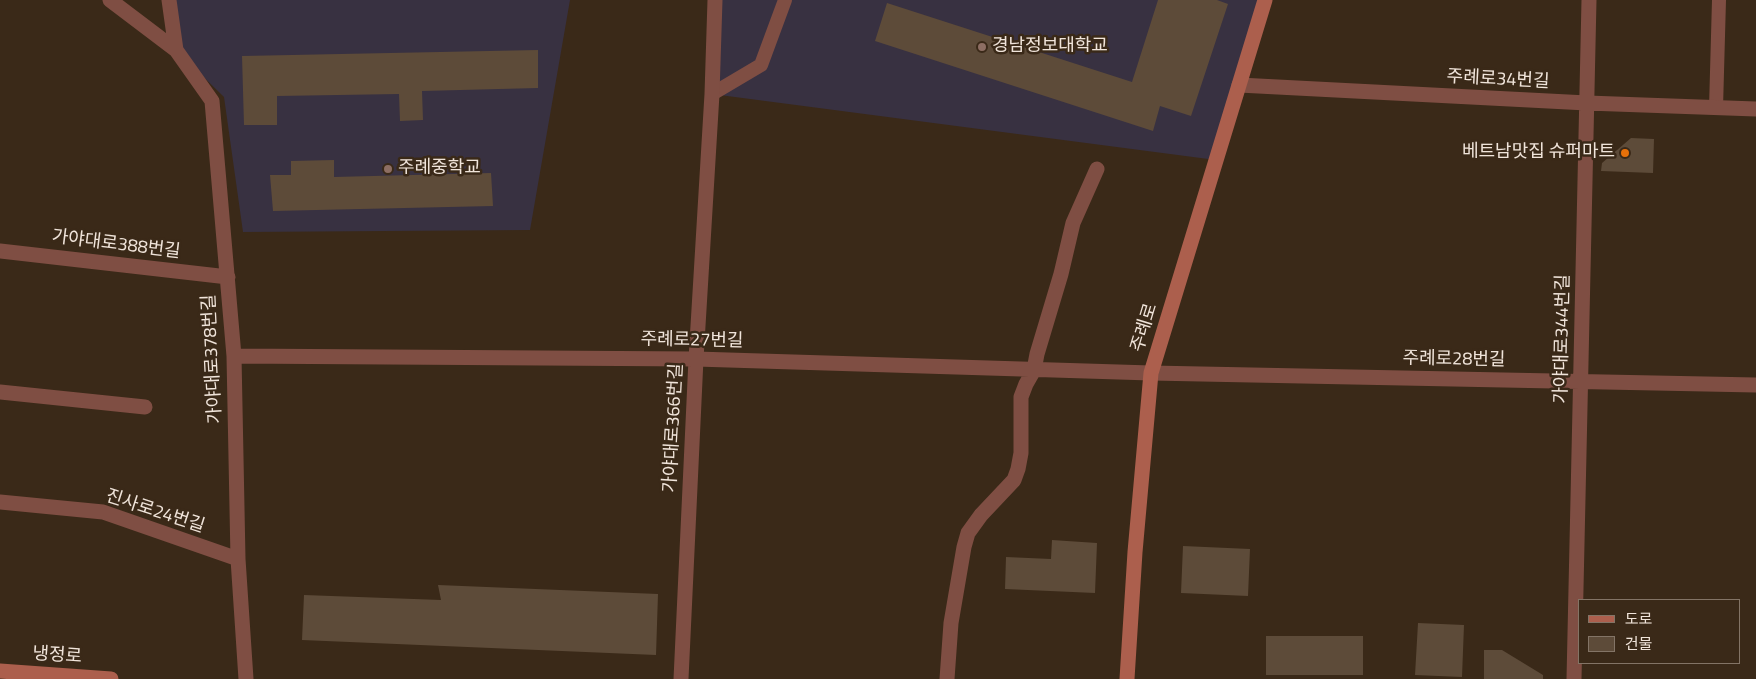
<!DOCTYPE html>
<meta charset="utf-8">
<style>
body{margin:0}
#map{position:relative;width:1756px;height:679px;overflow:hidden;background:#3a2918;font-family:"Titillium Web","Noto Sans KR",sans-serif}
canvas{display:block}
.legend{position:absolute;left:1578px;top:599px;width:162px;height:65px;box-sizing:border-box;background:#3a2918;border:1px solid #837466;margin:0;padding:6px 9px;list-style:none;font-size:15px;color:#f0e4da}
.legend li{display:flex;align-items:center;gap:10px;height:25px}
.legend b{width:25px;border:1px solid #837466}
</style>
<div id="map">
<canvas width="1756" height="679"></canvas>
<ul class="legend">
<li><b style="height:6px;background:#ac5f4d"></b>도로</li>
<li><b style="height:14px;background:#5d4b39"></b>건물</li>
</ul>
</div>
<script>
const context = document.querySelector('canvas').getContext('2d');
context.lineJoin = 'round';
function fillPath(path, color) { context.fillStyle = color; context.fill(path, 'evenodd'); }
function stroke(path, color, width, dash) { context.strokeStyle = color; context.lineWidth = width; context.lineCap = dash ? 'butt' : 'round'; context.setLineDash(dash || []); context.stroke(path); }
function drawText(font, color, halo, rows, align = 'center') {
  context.font = font + ' "Titillium Web","Noto Sans KR",sans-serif'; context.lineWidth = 5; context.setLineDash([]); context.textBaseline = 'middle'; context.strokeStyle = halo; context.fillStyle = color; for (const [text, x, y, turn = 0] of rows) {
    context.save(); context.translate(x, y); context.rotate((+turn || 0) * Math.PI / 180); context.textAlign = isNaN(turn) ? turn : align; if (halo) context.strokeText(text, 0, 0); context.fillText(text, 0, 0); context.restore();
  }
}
fillPath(new Path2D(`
 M169,0h401l-40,230 -287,2 -19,-135 -48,-47z
 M715,0h550l-49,160 -504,-66z`), '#383141');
fillPath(new Path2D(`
 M1158,0h59l11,4 -37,112 -31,-10 -7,25 -278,-90 12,-38 245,79z
 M538,50v38l-116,3 1,29 -23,1 -1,-27 -122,2v29h-33l-2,-69z
 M1631,138l23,1 -1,34 -52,-2 1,-8z
 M334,160v17l157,-4 2,33 -220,5 -3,-36h21v-14z
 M1052,540l45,3 -2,50 -90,-4 1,-32 45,2z
 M1183,546l67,3 -2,47 -67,-3z
 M438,585l220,9 -2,61 -354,-15 2,-45 137,5z
 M1418,623l46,2 -2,52 -47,-2z
 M1266,636h97v39h-97z
 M1484,650h18l41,25v4h-59z`), '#5d4b39');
stroke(new Path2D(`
 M712,94l49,-29 24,-65
 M1716,108l3,-108`), '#7f4e43', 14);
stroke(new Path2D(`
 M110,0l66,50 36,51 22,255 4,203 8,120
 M169,0l7,50
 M1239,85l348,18 169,6
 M0,251l228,26
 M234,356l462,3 455,14 605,12
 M0,392l145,15
 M0,502l103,10 135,47
 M681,679l15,-320 16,-265 3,-94
 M947,679l4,-56 13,-76 4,-14 13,-18 33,-35 4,-11 3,-16v-56l5,-13 8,-14 3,-16 24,-80 12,-51 24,-54
 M1574,679l15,-679`), '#7f4e43', 15);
stroke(new Path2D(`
 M0,671l111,8
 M1127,679l8,-127 16,-179 114,-373`), '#ac5f4d', 15);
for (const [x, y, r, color] of [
 [982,47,5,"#8d6e63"],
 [1625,153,5,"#e8710a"],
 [388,169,5,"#8d6e63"]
]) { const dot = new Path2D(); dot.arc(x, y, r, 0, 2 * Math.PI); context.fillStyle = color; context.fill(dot); stroke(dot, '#3a2918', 2); }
drawText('18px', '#f0e4da', '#3a2918', [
 ["경남정보대학교",992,47],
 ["베트남맛집 슈퍼마트",1615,153,"right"],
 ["주례중학교",398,169]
], 'left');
drawText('18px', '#f0e4da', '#3a2918', [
 ["주례로34번길",1498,80,3],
 ["가야대로388번길",116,245,7],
 ["주례로",1145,328,-73],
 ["가야대로344번길",1563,339,-89],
 ["주례로27번길",692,341,1],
 ["가야대로378번길",213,359,-93],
 ["주례로28번길",1454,360,1],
 ["가야대로366번길",674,428,-87],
 ["진사로24번길",155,512,18],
 ["냉정로",57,656,4]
]);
</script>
